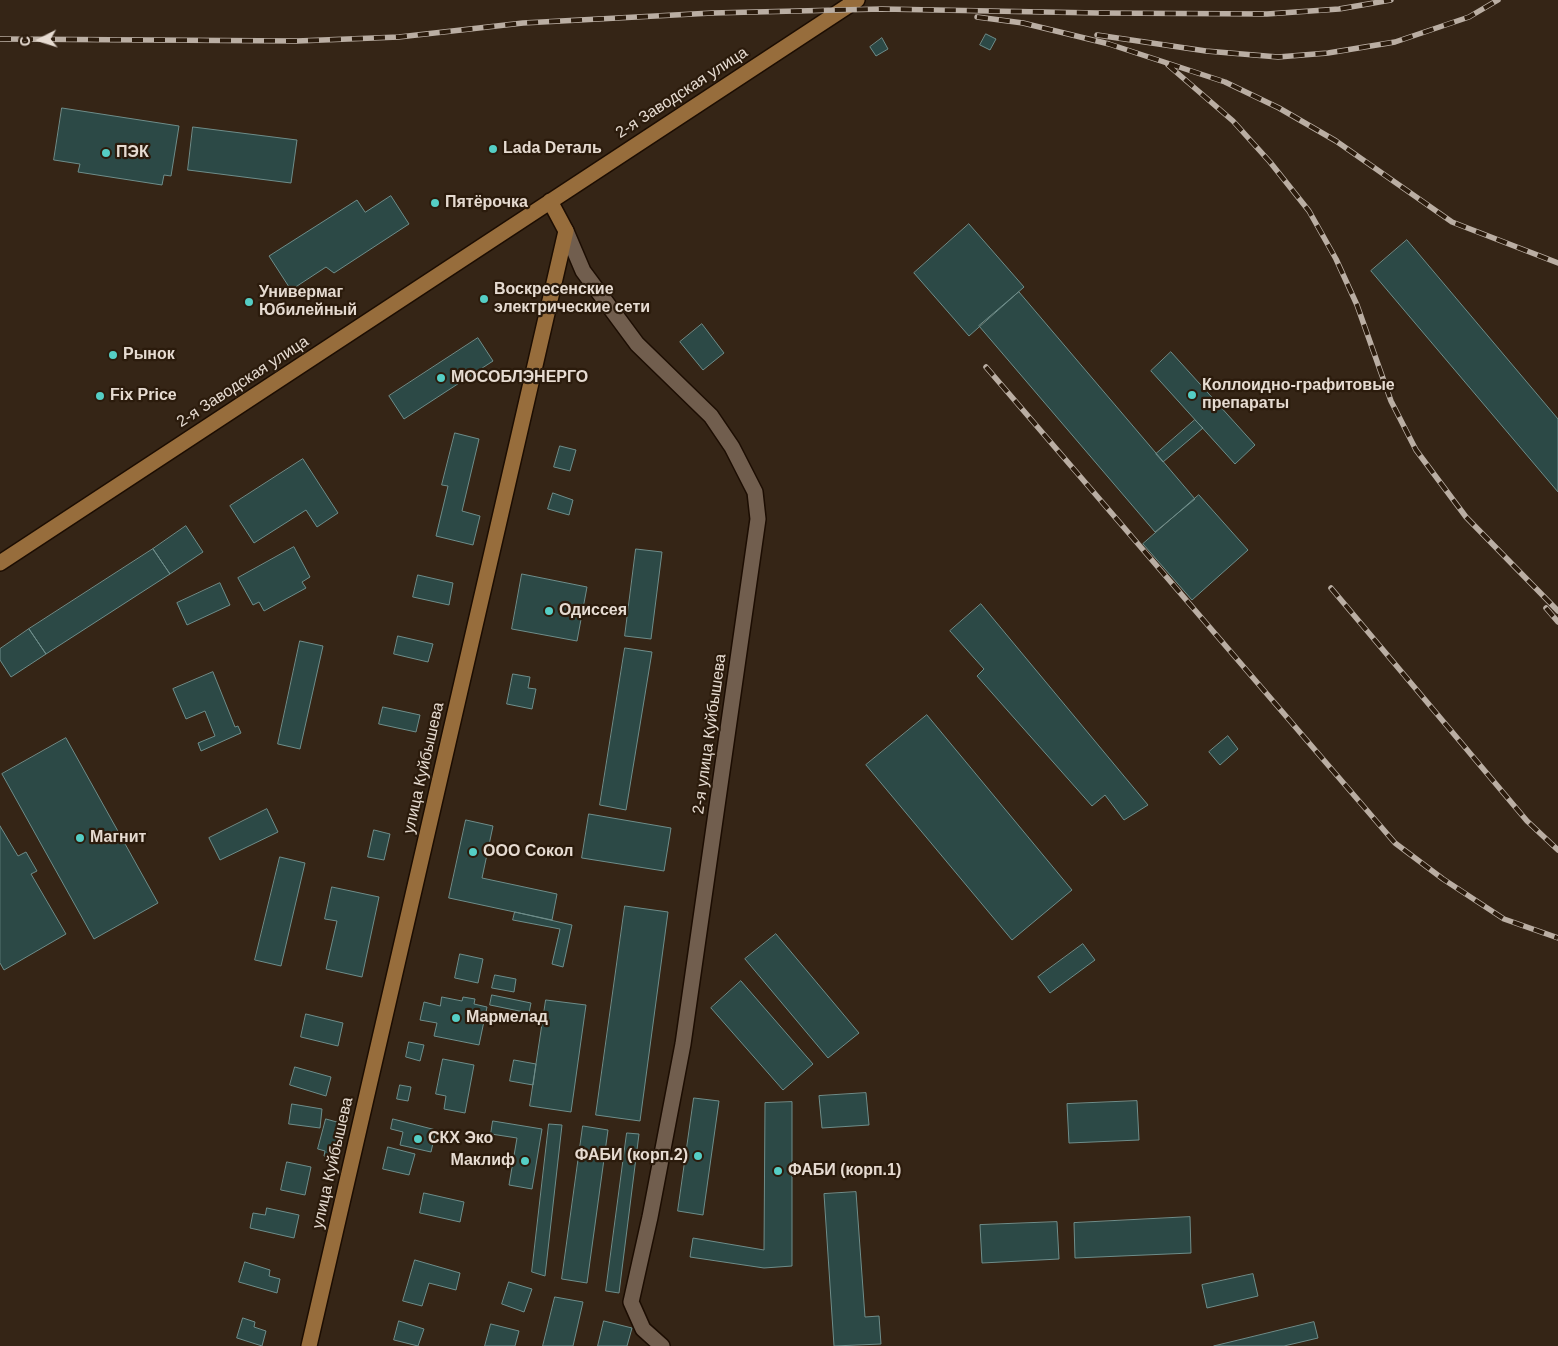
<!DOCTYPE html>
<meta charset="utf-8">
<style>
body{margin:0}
#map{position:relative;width:1558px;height:1346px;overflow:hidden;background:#352516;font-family:Arial,sans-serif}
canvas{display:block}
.north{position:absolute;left:15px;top:15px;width:50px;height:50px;-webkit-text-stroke:4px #2b1b0c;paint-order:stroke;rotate:265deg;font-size:14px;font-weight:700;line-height:20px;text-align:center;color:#e6dbd1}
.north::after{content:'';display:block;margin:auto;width:18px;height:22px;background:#e6dbd1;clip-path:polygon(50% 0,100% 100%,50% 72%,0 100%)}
</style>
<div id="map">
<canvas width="1558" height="1346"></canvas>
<div class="north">С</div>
</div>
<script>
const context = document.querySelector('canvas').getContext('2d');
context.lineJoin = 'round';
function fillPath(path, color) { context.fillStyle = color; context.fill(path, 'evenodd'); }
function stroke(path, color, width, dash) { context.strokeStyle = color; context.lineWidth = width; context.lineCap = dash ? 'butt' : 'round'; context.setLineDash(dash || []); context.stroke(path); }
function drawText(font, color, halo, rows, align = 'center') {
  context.font = font + ' Arial,sans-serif'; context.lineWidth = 4.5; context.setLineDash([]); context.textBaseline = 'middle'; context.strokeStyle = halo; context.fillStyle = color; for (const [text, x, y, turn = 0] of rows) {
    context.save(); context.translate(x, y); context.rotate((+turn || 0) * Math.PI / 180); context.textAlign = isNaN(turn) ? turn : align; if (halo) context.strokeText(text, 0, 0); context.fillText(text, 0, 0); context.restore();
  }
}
const building = new Path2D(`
 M986,34l10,5 -6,11 -10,-5z
 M882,38l6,11 -12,7 -6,-9z
 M62,108l117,18 -8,50 -7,-1 -2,10 -84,-13 2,-8 -26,-4z
 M193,127l104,13 -6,43 -103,-13z
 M391,196l18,28 -75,49 -8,-6 -35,23 -22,-34 88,-56 8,12z
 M969,224l55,63 -55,49 -55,-63z
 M1407,240l151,179v73l-187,-221z
 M1019,292l176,207 -40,33 -176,-206z
 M702,324l22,29 -21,17 -23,-28z
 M478,338l15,23 -89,58 -15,-23z
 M1171,352l84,93 -20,19 -84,-93z
 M1195,420l8,8 -40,34 -7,-8z
 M455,433l24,6 -17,72 18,5 -7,29 -37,-9 12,-50 -6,-1z
 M560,446l16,4 -6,21 -16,-4z
 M303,459l35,54 -21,14 -11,-17 -52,33 -24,-37z
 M553,493l20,7 -4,15 -21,-6z
 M1199,495l49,55 -56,50 -49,-56z
 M186,526l17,26 -33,22 -17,-25z
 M294,547l16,30 -8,5 4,6 -42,23 -5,-9 -6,3 -15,-27z
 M153,549l17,25 -124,80 -17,-25z
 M636,549l26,3 -11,87 -26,-3z
 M522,574l65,13 -10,54 -65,-12z
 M418,575l35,8 -4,22 -36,-8z
 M220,583l10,22 -43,20 -10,-22z
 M981,604l167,201 -24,15 -19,-25 -13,11 -115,-130 7,-7 -34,-38z
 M29,629l17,25 -35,23 -11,-17v-11z
 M398,636l35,8 -5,18 -34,-8z
 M300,641l23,5 -23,103 -22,-5z
 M625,648l27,4 -26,158 -26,-5z
 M213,672l22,55 3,-1 3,7 -40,18 -3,-8 17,-7 -10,-25 -19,8 -13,-30z
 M513,674l17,3 -2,11 8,1 -4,20 -25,-5z
 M383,707l37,8 -4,17 -37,-8z
 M927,715l145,175 -60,50 -146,-175z
 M1228,736l10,13 -18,16 -11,-13z
 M66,738l92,165 -64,36 -92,-165z
 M267,809l11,23 -58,28 -11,-22z
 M589,814l82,14 -7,43 -82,-13z
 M466,820l27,6 -11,52 75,16 -5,26 -103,-22z
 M0,826l18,30 8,-4 11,19 -6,3 35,60 -62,36 -4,-7z
 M374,830l16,4 -6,26 -16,-3z
 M280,857l25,6 -24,103 -26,-6z
 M332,887l47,10 -17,80 -36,-8 11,-48 -12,-2z
 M625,906l43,6 -28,209 -44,-6z
 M515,912l57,13 -9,42 -11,-3 8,-35 -47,-9z
 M776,934l83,99 -31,25 -83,-99z
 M1083,944l12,16 -45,33 -12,-16z
 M460,954l23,5 -5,24 -23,-5z
 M495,975l21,4 -2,13 -22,-4z
 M741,981l72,83 -30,26 -72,-82z
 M492,995l39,8 -2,10 -39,-8z
 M442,997l20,4 1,-4 12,2 -1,5 13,3 -8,38 -45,-9 3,-13 -17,-3 4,-18 16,4z
 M546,1000l40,5 -15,107 -41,-6z
 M306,1014l37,9 -5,23 -37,-9z
 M409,1042l15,3 -4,16 -14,-4z
 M443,1059l31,6 -9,48 -21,-4 2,-13 -10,-2z
 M514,1060l22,4 -3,21 -23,-4z
 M295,1067l36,10 -5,19 -36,-11z
 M400,1085l11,2 -3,14 -11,-2z
 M866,1093l3,32 -47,3 -3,-32z
 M694,1098l25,3 -16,114 -25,-4z
 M1137,1101l2,39 -70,3 -2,-39z
 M792,1102v164l-28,2 -74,-11 3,-19 71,12 1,-147z
 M292,1104l30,5 -2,19 -31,-4z
 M326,1119l18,5 -9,35 -11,-3 1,-5 -7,-2z
 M393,1119l43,11 -5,22 -31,-7 3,-13 -12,-3z
 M493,1121l49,8 -10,60 -23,-4 8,-47 -26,-4z
 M549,1124l13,1 -17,151 -13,-4z
 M583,1126l25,4 -21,153 -25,-4z
 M627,1133l12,1 -20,159 -13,-2z
 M388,1147l27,7 -6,21 -26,-6z
 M287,1162l24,5 -6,28 -24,-5z
 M856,1192l9,125 14,-1 2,28 -47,2 -10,-152z
 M424,1193l40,9 -4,20 -40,-9z
 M267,1208l32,7 -5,23 -44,-10 3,-15 12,2z
 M1190,1217l1,36 -116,5 -1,-35z
 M1057,1222l2,37 -77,4 -2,-38z
 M415,1260l45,13 -4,17 -27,-7 -7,23 -19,-5z
 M245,1262l25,8 -1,6 11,3 -3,14 -38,-11z
 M1253,1274l5,22 -51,12 -5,-23z
 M509,1282l23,7 -8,23 -22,-8z
 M555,1297l28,5 -10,44h-30z
 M243,1318l12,4 -1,5 12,4 -4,15 -25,-8z
 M399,1321l25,8 -6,17 -24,-6z
 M604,1321l28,7 -5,18h-29z
 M1314,1322l4,16 -34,8h-70z
 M491,1324l28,7 -4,15h-30z`);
fillPath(building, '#2c4946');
stroke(building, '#6e8d8a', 1);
const street = new Path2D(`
 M566,231l17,40 54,73 74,72 21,31 23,45 3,27 -75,525 -33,173 -19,85 12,27 19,17`);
const secondary = new Path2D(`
 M0,563l857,-563
 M309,1346l257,-1115 -16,-30`);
stroke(street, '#1c0d02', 18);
stroke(secondary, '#1c0d02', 18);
stroke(street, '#715e4e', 15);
stroke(secondary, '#976d3c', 15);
const rail = new Path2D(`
 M977,17l46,6 86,21 116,38 54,26 57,33 116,81 106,41
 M1097,35l109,16 72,6 50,-4 67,-11 74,-25 29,-17
 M0,39l297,2 102,-4 124,-14 189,-10 170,-4 216,4 169,1 72,-5 52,-9
 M1168,65l65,56 37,41 39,49 27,48 21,46 34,96 25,49 50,67 92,94
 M986,367l409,476 48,36 61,40 54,19
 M1331,588l196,233 31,29
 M1546,608l12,14`);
stroke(rail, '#baaea3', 5.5);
stroke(rail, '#2b1b0c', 4, [11]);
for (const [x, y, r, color] of [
 [493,149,5,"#55cec5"],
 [106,153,5,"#55cec5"],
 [435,203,5,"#55cec5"],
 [484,299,5,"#55cec5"],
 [249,302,5,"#55cec5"],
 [113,355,5,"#55cec5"],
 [441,378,5,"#55cec5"],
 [1192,395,5,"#55cec5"],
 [100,396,5,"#55cec5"],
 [549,611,5,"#55cec5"],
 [80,838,5,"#55cec5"],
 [473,852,5,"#55cec5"],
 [456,1018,5,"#55cec5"],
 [418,1139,5,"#55cec5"],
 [698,1156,5,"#55cec5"],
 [525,1161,5,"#55cec5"],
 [778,1171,5,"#55cec5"]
]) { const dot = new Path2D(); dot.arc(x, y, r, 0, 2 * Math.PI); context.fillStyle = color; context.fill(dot); stroke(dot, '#2b1b0c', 2); }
drawText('16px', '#e6dbd1', '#2b1b0c', [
 ["2-я Заводская улица",682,93,-33],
 ["2-я Заводская улица",243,382,-33],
 ["2-я улица Куйбышева",710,734,-82],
 ["улица Куйбышева",424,768,-77],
 ["улица Куйбышева",333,1163,-77]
]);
drawText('bold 16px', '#e6dbd1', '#2b1b0c', [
 ["Lada Dеталь",503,149],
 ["ПЭК",116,153],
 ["Пятёрочка",445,203],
 ["Воскресенские",494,290],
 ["электрические сети",494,308],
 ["Универмаг",259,293],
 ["Юбилейный",259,311],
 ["Рынок",123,355],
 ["МОСОБЛЭНЕРГО",451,378],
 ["Коллоидно-графитовые",1202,386],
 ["препараты",1202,404],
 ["Fix Price",110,396],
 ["Одиссея",559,611],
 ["Магнит",90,838],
 ["ООО Сокол",483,852],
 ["Мармелад",466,1018],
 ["СКХ Эко",428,1139],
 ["ФАБИ (корп.2)",688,1156,"right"],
 ["Маклиф",515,1161,"right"],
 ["ФАБИ (корп.1)",788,1171]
], 'left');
</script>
